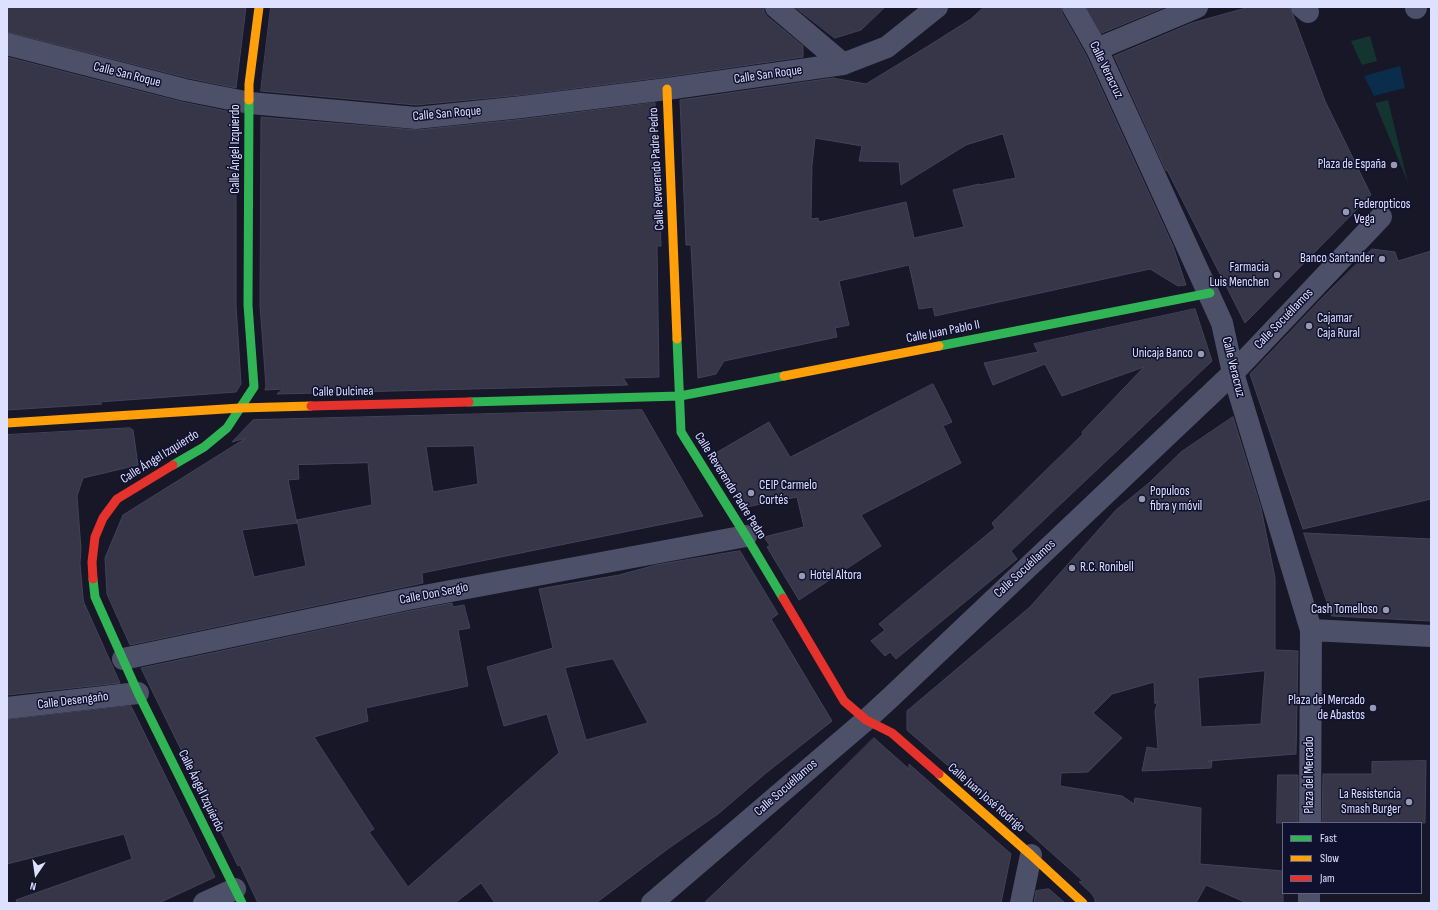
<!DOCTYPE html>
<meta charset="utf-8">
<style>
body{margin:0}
#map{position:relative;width:1438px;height:910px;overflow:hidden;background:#171727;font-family:"Sofia Sans Condensed",sans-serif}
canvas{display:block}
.frame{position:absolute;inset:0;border:8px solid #dde0ff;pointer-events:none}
.legend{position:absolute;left:1282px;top:822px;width:140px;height:72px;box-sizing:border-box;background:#10112e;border:1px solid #626482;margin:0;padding:5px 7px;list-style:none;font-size:12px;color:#dde0ff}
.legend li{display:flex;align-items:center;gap:8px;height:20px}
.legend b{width:20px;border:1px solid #626482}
.north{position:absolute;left:16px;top:854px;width:40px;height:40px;-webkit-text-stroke:3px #10112e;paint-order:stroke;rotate:193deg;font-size:11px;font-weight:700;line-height:16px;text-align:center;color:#dde0ff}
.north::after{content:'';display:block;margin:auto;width:14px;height:18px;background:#dde0ff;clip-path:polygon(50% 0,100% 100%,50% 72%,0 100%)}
</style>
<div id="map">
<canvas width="1438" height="910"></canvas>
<div class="frame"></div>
<ul class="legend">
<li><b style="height:5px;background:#30b455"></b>Fast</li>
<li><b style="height:5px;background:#ff9f0a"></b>Slow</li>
<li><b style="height:5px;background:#e5322d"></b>Jam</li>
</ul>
<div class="north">N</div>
</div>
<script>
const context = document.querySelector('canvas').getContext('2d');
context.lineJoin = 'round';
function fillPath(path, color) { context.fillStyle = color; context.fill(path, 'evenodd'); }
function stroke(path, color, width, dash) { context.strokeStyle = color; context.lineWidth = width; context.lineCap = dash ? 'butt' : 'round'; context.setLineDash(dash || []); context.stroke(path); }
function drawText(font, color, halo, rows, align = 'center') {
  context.font = font + ' "Sofia Sans Condensed",sans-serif'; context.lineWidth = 3; context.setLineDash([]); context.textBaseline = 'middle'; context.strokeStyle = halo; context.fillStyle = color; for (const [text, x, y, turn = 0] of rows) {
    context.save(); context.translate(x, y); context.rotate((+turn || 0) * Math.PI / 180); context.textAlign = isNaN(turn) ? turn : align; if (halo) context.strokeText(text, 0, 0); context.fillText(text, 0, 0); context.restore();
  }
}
fillPath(new Path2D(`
 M1370,36l7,25 -15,4 -11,-24z
 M1388,100l20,83 -33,-80z`), '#14342f');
fillPath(new Path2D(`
 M1400,66l5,22 -31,8 -10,-20z`), '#092d4b');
const building = new Path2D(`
 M7,7h239l-10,81 -48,-10 -181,-46z
 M271,7h493v5l4,5 35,29v11l-138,20 -144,18 -105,10 -155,-14z
 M795,7h90l-24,23 -26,8z
 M984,7h77l1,6 24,42 87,191 13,39 -8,1 -28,-17 -215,47 -2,-9 -14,2 -10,-44 -70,16 10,44 -14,3 2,9 -113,24 -8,13 -18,4 -7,-133h-5l-6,-145 153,-22 33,6 59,-36 46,-29zM1003,134l13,44 -37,7v-1l-26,6 11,37 -50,11 -8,-36 -87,20 -1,-4 -7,1 1,-54 3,-27 47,8 -3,15 40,1 2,23 65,-40z
 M1087,7h78l-63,26z
 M1250,7h40l35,94 46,94 -126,128 -78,-153 -1,1 -52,-115 78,-33z
 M7,57l175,45 54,11v192l5,79 -5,8 -137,10 3,2 -95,6z
 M655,103l6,143h-4l2,131 -36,1 5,7 -351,9 6,-5 -18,1 1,-4 -6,-81 1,-188 156,13 107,-11z
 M1372,249l23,3 3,9 33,-10v248l-128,30 -53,-155 73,-77z
 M1195,309l17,52 -201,190 6,8 -121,100 -6,-7 -5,4 -14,-15 14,-11 -6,-6 116,-96 -3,-5 91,-89 -1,-2 62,-65 -82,29 -17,-32 -52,21 -9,-22 54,-11 -4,-8z
 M933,384l19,38 -9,4 18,37 -100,52 20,31 -82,54 -32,-53 3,-1 -6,-9 40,-10 -7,-30 -51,10 -32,-53 55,-32 21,35z
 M642,410l61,106 -281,57 1,10 -293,62 -23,-51 -2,-36 18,-43 123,-77 -14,4 21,-22zM474,446l4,38 -45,8 -7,-45zM368,463l4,42 -75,15 9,46 -52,11 -12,-47 55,-7 -9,-43 11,-1 -1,-14z
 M1233,417l28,91 14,70v72l23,1 -2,103 -88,7h4l-1,7 -69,3 5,-24 11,2 -3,-38 3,-10 -3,3 -1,-22 -42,12 -19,19 29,25 -34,34 -27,1 -1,13 62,10 12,8 1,-6 66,10 -1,56 83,7v32h-36l-41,-18 -10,18h-101v-4l-3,-5 -13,-12 4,-1 -66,-59 -1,3 -109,-95v-19l123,-104 86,-97 33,-27 32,-31zM1265,671l-4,53 -60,3 -3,-49z
 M130,428l3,2 5,35 -55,13 -6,18 4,53 -1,14 3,35 2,9v-2l35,78 -113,12v-260z
 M1304,533l127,6v82l-99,-5z
 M740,551l38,63 -7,5 61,102 -66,52 -48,41 -49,34 -73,55h-101l-14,-20 -26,20h-197l-18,-38 -2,1 -97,-198 269,-57 42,-8 1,4 11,-2 6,23 -12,2 10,56 -102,22 2,13 -54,16 60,92 -5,3 39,55 151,-134 -12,-39 -43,12 -17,-59 66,-19 -14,-59 80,-14 37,-10zM613,659l35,64 -62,17 -21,-72z
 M131,706l84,171 -56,26h-142l-1,-3 116,-41 -8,-25 -117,30v-144z
 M874,738l35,31v-5l102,90 -10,49h-297l80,-76z
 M1426,761l-1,62h-103l1,-49h49v-12z
 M1278,775h20v48h-21z
 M1049,889l16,14h-31l2,-12z`);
fillPath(building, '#363648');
stroke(building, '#42425a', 1);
stroke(new Path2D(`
 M776,7l67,57
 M1073,7l24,42 125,274 11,50 78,257 -1,193
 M1302,7l6,5
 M1416,7v1
 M7,44l178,46 65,13 166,15 106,-11 145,-18 176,-25 44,-17 50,-40
 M1097,49l100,-42
 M1311,630l120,6
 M123,659l285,-60 338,-63
 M7,708l131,-15
 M204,903l31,-14
 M652,903l214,-183 25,-23 342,-324 148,-156
 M1021,903l10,-48
 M1309,903v-10`), '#4c5068', 22);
stroke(new Path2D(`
 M677,339l4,93 65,104 37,62
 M939,346l271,-53
 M469,402l211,-6 104,-20
 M173,465l31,-18 23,-19 27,-41 -6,-82 1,-205
 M93,579l2,18 43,96 104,210`), '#30b455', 9);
stroke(new Path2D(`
 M667,89l10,250
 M249,100v-16l10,-77
 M784,376l155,-30
 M7,423l233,-15 71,-2
 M939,774l92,81 52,48`), '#ff9f0a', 9);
stroke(new Path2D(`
 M311,406l158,-4
 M93,579l-1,-17 3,-25 8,-19 14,-19 56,-34
 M783,598l61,103 22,19 26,13 47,41`), '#e5322d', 9);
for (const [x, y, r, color] of [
 [1394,165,4,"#989ab3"],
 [1346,212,4,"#989ab3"],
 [1382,259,4,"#989ab3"],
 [1277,275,4,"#989ab3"],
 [1309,326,4,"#989ab3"],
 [1201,354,4,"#989ab3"],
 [751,493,4,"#989ab3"],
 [1142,499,4,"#989ab3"],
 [1072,568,4,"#989ab3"],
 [802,576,4,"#989ab3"],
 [1386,610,4,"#989ab3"],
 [1373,708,4,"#989ab3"],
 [1409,802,4,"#989ab3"]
]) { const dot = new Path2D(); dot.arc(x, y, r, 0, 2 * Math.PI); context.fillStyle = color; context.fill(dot); stroke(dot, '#10112e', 1.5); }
drawText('13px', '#dde0ff', '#10112e', [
 ["Calle Veracruz",1106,70,64],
 ["Calle San Roque",127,75,14],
 ["Calle San Roque",768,75,-8],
 ["Calle San Roque",447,114,-5],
 ["Calle Ángel Izquierdo",236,149,-90],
 ["Calle Reverendo Padre Pedro",657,169,-93],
 ["Calle Socuéllamos",1284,319,-46],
 ["Calle Juan Pablo II",943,332,-11],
 ["Calle Veracruz",1233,367,76],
 ["Calle Dulcinea",343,392,-1],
 ["Calle Ángel Izquierdo",160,457,-32],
 ["Calle Reverendo Padre Pedro",730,486,58],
 ["Calle Socuéllamos",1025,569,-43],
 ["Calle Don Sergio",434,594,-11],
 ["Calle Desengaño",73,701,-7],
 ["Plaza del Mercado",1310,775,-90],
 ["Calle Socuéllamos",786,788,-41],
 ["Calle Ángel Izquierdo",201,791,64],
 ["Calle Juan José Rodrigo",986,798,41]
]);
drawText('13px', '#dde0ff', '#10112e', [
 ["Plaza de España",1386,165],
 ["Federopticos",1354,205,"left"],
 ["Vega",1354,220,"left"],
 ["Banco Santander",1374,259],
 ["Farmacia",1269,268],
 ["Luis Menchen",1269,283],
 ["Cajamar",1317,319,"left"],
 ["Caja Rural",1317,334,"left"],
 ["Unicaja Banco",1193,354],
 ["CEIP Carmelo",759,486,"left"],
 ["Cortés",759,501,"left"],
 ["Populoos",1150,492,"left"],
 ["fibra y móvil",1150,507,"left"],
 ["R.C. Ronibell",1080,568,"left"],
 ["Hotel Altora",810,576,"left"],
 ["Cash Tomelloso",1378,610],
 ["Plaza del Mercado",1365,701],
 ["de Abastos",1365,716],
 ["La Resistencia",1401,795],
 ["Smash Burger",1401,810]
], 'right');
</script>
